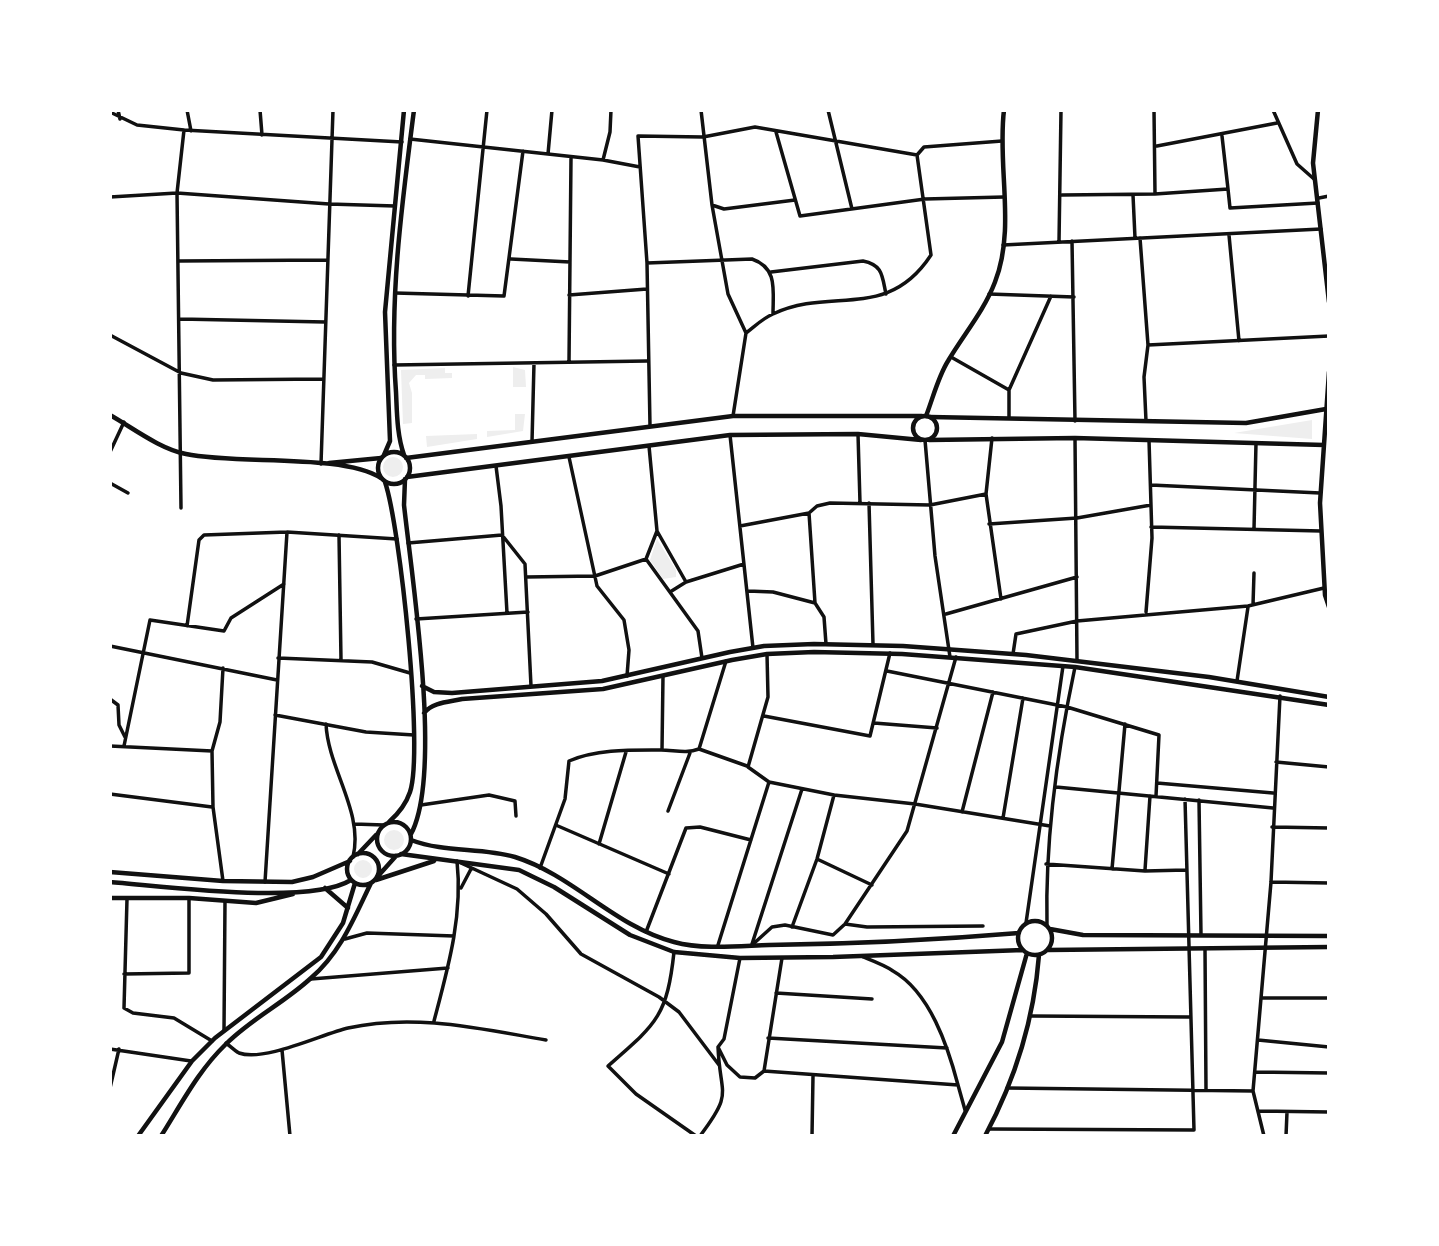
<!DOCTYPE html>
<style>
body{margin:0}
#map{position:relative;width:1439px;height:1246px;overflow:hidden;background:#fff;font-family:"Space Grotesk",sans-serif}
canvas{display:block}
.frame{position:absolute;inset:0;border:112px solid #fff;pointer-events:none}
</style>
<div id="map">
<canvas width="1439" height="1246"></canvas>
<div class="frame"></div>
</div>
<script>
const context = document.querySelector('canvas').getContext('2d');
context.lineJoin = 'round';
function fillPath(path, color) { context.fillStyle = color; context.fill(path, 'evenodd'); }
function stroke(path, color, width, dash) { context.strokeStyle = color; context.lineWidth = width; context.lineCap = dash ? 'butt' : 'round'; context.setLineDash(dash || []); context.stroke(path); }
fillPath(new Path2D(`
 M513,367l12,3 1,17h-13z
 M445,368v5h7v5l-27,1v-4h-9l-7,8 3,10v30l-9,1 -2,-54z
 M515,414h10l-2,17 -36,6v-6l28,-1z
 M1312,420v19l-78,-6z
 M477,434v5l-50,8 -1,-11z
 M383 467a10 10 0 1 1 20 0a10 10 0 1 1-20 0Z
 M657,539l19,31v7l-13,2 -13,-19z
 M384 840a10 10 0 1 1 20 0a10 10 0 1 1-20 0Z
 M354 869a9 9 0 1 1 18 0a9 9 0 1 1-18 0Z`), '#eee');
stroke(new Path2D(`
 M118,110l2,9
 M187,110l4,21
 M260,110l2,25
 M701,110l11,95 12,4 71,-9
 M828,110l24,99
 M1154,110l1,84
 M1273,110l24,54 17,15
 M110,112l27,13 47,5 218,12
 M776,132l24,84 125,-17 79,-2
 M1222,136l6,53
 M410,139l193,21 37,7
 M1157,146l120,-23
 M548,154l4,-44
 M917,155l7,-8 78,-6
 M603,160l7,-28 1,-22
 M1062,195l93,-1 73,-5 2,19 88,-5
 M1133,195l2,43
 M110,197l67,-4 152,11 66,2
 M1319,198l10,-2
 M712,205l16,89 18,39
 M1229,235l10,106
 M1140,238l8,107 -4,32 2,44
 M1072,241l3,180
 M1059,242l2,-132
 M110,244v88
 M1003,245l318,-16
 M511,259l59,3
 M179,261l148,-1
 M647,263l105,-4c26,9 21,31 21,55
 M771,272l92,-11c20,4 19,15 23,33
 M395,293l109,3 19,-145
 M989,294l85,3
 M569,295l78,-6
 M468,296l19,-186
 M180,319l145,3
 M110,335l71,38 32,7 110,-1
 M1148,345l181,-9
 M951,357l58,33
 M569,362l2,-204
 M394,365l253,-4
 M1009,418v-28l42,-94
 M650,426l-3,-163 -9,-127 65,1 52,-10 162,28 14,100c-44,67 -99,31 -158,59 -10,4 -19,13 -27,19l-13,83
 M858,434l2,69
 M730,435l23,213
 M992,438l-6,56 15,105
 M1075,438l2,222
 M925,440l10,116 15,101
 M532,442l2,-79
 M649,446l8,85 29,51
 M110,452l14,-30
 M569,457l28,129 27,34 5,30 -2,26
 M321,464l12,-354
 M496,466l5,40 6,107
 M110,483l18,10
 M1151,485l169,8
 M869,503l4,141
 M181,508l-4,-315 7,-63
 M989,524l88,-6 74,-13
 M740,526l69,-13
 M1151,527l170,4
 M1254,529l2,-86
 M657,531l-11,28 52,72 4,27
 M339,535l2,125
 M502,535l23,29 6,122
 M408,543l94,-8
 M526,577l69,-1 51,-17
 M748,591l25,1 42,11 9,14 2,27
 M670,592l16,-10 58,-18
 M815,603l-6,-90 8,-7 13,-3 100,2 56,-11
 M1253,605l1,-32
 M1146,612l6,-74 -3,-98
 M946,614l131,-37
 M416,619l112,-7
 M187,626l12,-86 5,-5 83,-3 110,7
 M110,646l167,34
 M767,654l1,43 -20,70 21,15 65,13 81,9 135,22
 M1013,654l3,-20 61,-13 171,-15 76,-18
 M278,658l94,4 38,11
 M887,671l180,36 92,28 -3,61
 M1237,681l11,-74
 M110,699l8,6 1,20 6,12
 M275,715l91,17 48,3
 M764,716l106,20 20,-83
 M874,723l63,5
 M326,724c2,45 38,88 27,133
 M110,746l102,5 1,56 10,74
 M124,746l26,-126 74,11 7,-13 53,-34
 M699,749l27,-88
 M662,750l1,-74
 M212,751l8,-29 3,-54
 M1276,762l53,5
 M1157,783l116,10
 M1056,787l217,21
 M110,794l102,13
 M1199,800l2,135
 M421,805l68,-10 26,6 1,15
 M668,811l22,-58
 M962,812l31,-120
 M1003,818l20,-120
 M354,824l30,1
 M558,826l111,48
 M1272,827l57,1
 M599,844l27,-92
 M817,859l55,26
 M461,863l56,26 29,25 35,40 78,43 20,15 40,53
 M1046,864l99,7 41,-1
 M540,868l25,-69 4,-38c28,-12 62,-11 92,-11 13,0 25,4 38,-1l48,17
 M1112,869l13,-145
 M1145,870l5,-74
 M265,882l22,-350
 M1271,882l58,1
 M461,888l10,-19
 M127,899l-3,109 9,5 41,5 38,23
 M1026,923l37,-257
 M845,924l22,3 116,-1
 M1047,925c-2,-87 10,-173 28,-258
 M792,927l25,-68 17,-64
 M646,932l40,-104 14,-1 51,13
 M345,939l22,-6 87,3
 M752,944l50,-155
 M718,945l51,-163
 M751,946l21,-19 13,-2 48,10 12,-11 62,-93 49,-174
 M1205,949l1,141
 M674,952c-7,65 -18,72 -66,114l28,28 60,42
 M124,974l65,-1v-75
 M311,979l137,-11
 M776,993l96,6
 M1261,998h68
 M1031,1016l158,1
 M434,1021c14,-53 29,-105 23,-160
 M224,1030l1,-129
 M768,1038l179,10
 M1258,1040l71,7
 M226,1043c4,3 9,8 13,10 26,9 83,-19 109,-25 67,-15 133,1 198,12
 M718,1047l9,18 13,12 15,1 9,-7 194,14c-10,-38 -28,-93 -65,-114 -9,-6 -20,-10 -30,-14
 M110,1049l81,12
 M282,1050l8,86
 M764,1071l18,-113
 M1255,1072l74,1
 M958,1085l7,25
 M110,1088l9,-39
 M1007,1088l246,3
 M1259,1111l70,1
 M989,1129l205,1 -9,-331
 M700,1136c34,-45 20,-39 18,-89l6,-8 16,-81
 M812,1136l1,-60
 M1264,1136l-11,-45 18,-209 9,-186
 M1286,1136l1,-24`), '#111', 3.5);
stroke(new Path2D(`
 M1318,110l-5,53 16,139
 M1329,372l-9,131 5,92 4,12
 M110,415c23,13 50,34 76,39 51,11 156,-1 195,24
 M926,416c7,-18 12,-39 22,-55 16,-27 36,-50 47,-79 21,-54 2,-116 9,-172
 M930,417l316,6 80,-14
 M929,440l146,-2 249,7
 M329,463l52,-5`), '#111', 4.5);
stroke(new Path2D(`
 M913 428a12 12 0 1 1 24 0a12 12 0 1 1-24 0Z
 M378 468a16 16 0 1 1 32 0a16 16 0 1 1-32 0Z
 M384,455l6,-14 -5,-129 19,-202
 M404,455c-7,-20 -7,-41 -8,-63 -7,-94 6,-189 18,-282
 M406,458l327,-42h189
 M407,477l323,-42 128,-1 63,6
 M405,479l-1,26c8,74 39,269 7,329
 M385,482c15,44 39,269 25,310 -4,12 -12,22 -21,30
 M422,686l12,6 18,1 150,-12 128,-29 34,-6 50,-2 89,2 123,9 183,22 120,20
 M424,713c9,-11 25,-11 38,-14l141,-10 129,-29 35,-6 47,-2 88,2 173,13 254,38
 M377 839a17 17 0 1 1 34 0a17 17 0 1 1-34 0Z
 M411,840c34,13 69,7 104,17 58,18 100,70 159,85 29,8 65,4 95,3 84,-1 167,-5 250,-12
 M347 869a16 16 0 1 1 32 0a16 16 0 1 1-32 0Z
 M358,854l18,-19
 M401,854l118,16 35,17 76,48 44,17 66,6 93,-1 190,-7
 M110,872l113,9 69,1 21,-5 37,-16
 M379,875l17,-19
 M376,880l58,-19
 M110,882c53,4 199,24 241,-2
 M325,888l23,20
 M110,898h79l67,5 37,-9
 M1018 938a17 17 0 1 1 34 0a17 17 0 1 1-34 0Z
 M1050,929l33,6 246,1
 M1048,950l281,-3
 M138,1136l54,-75 23,-23 106,-81 22,-34 12,-40
 M161,1136c21,-33 37,-65 65,-92 26,-26 58,-41 85,-66 30,-26 43,-60 60,-95
 M953,1136l49,-94 25,-89
 M985,1136c30,-56 49,-117 54,-181`), '#111', 4.5);
</script>
